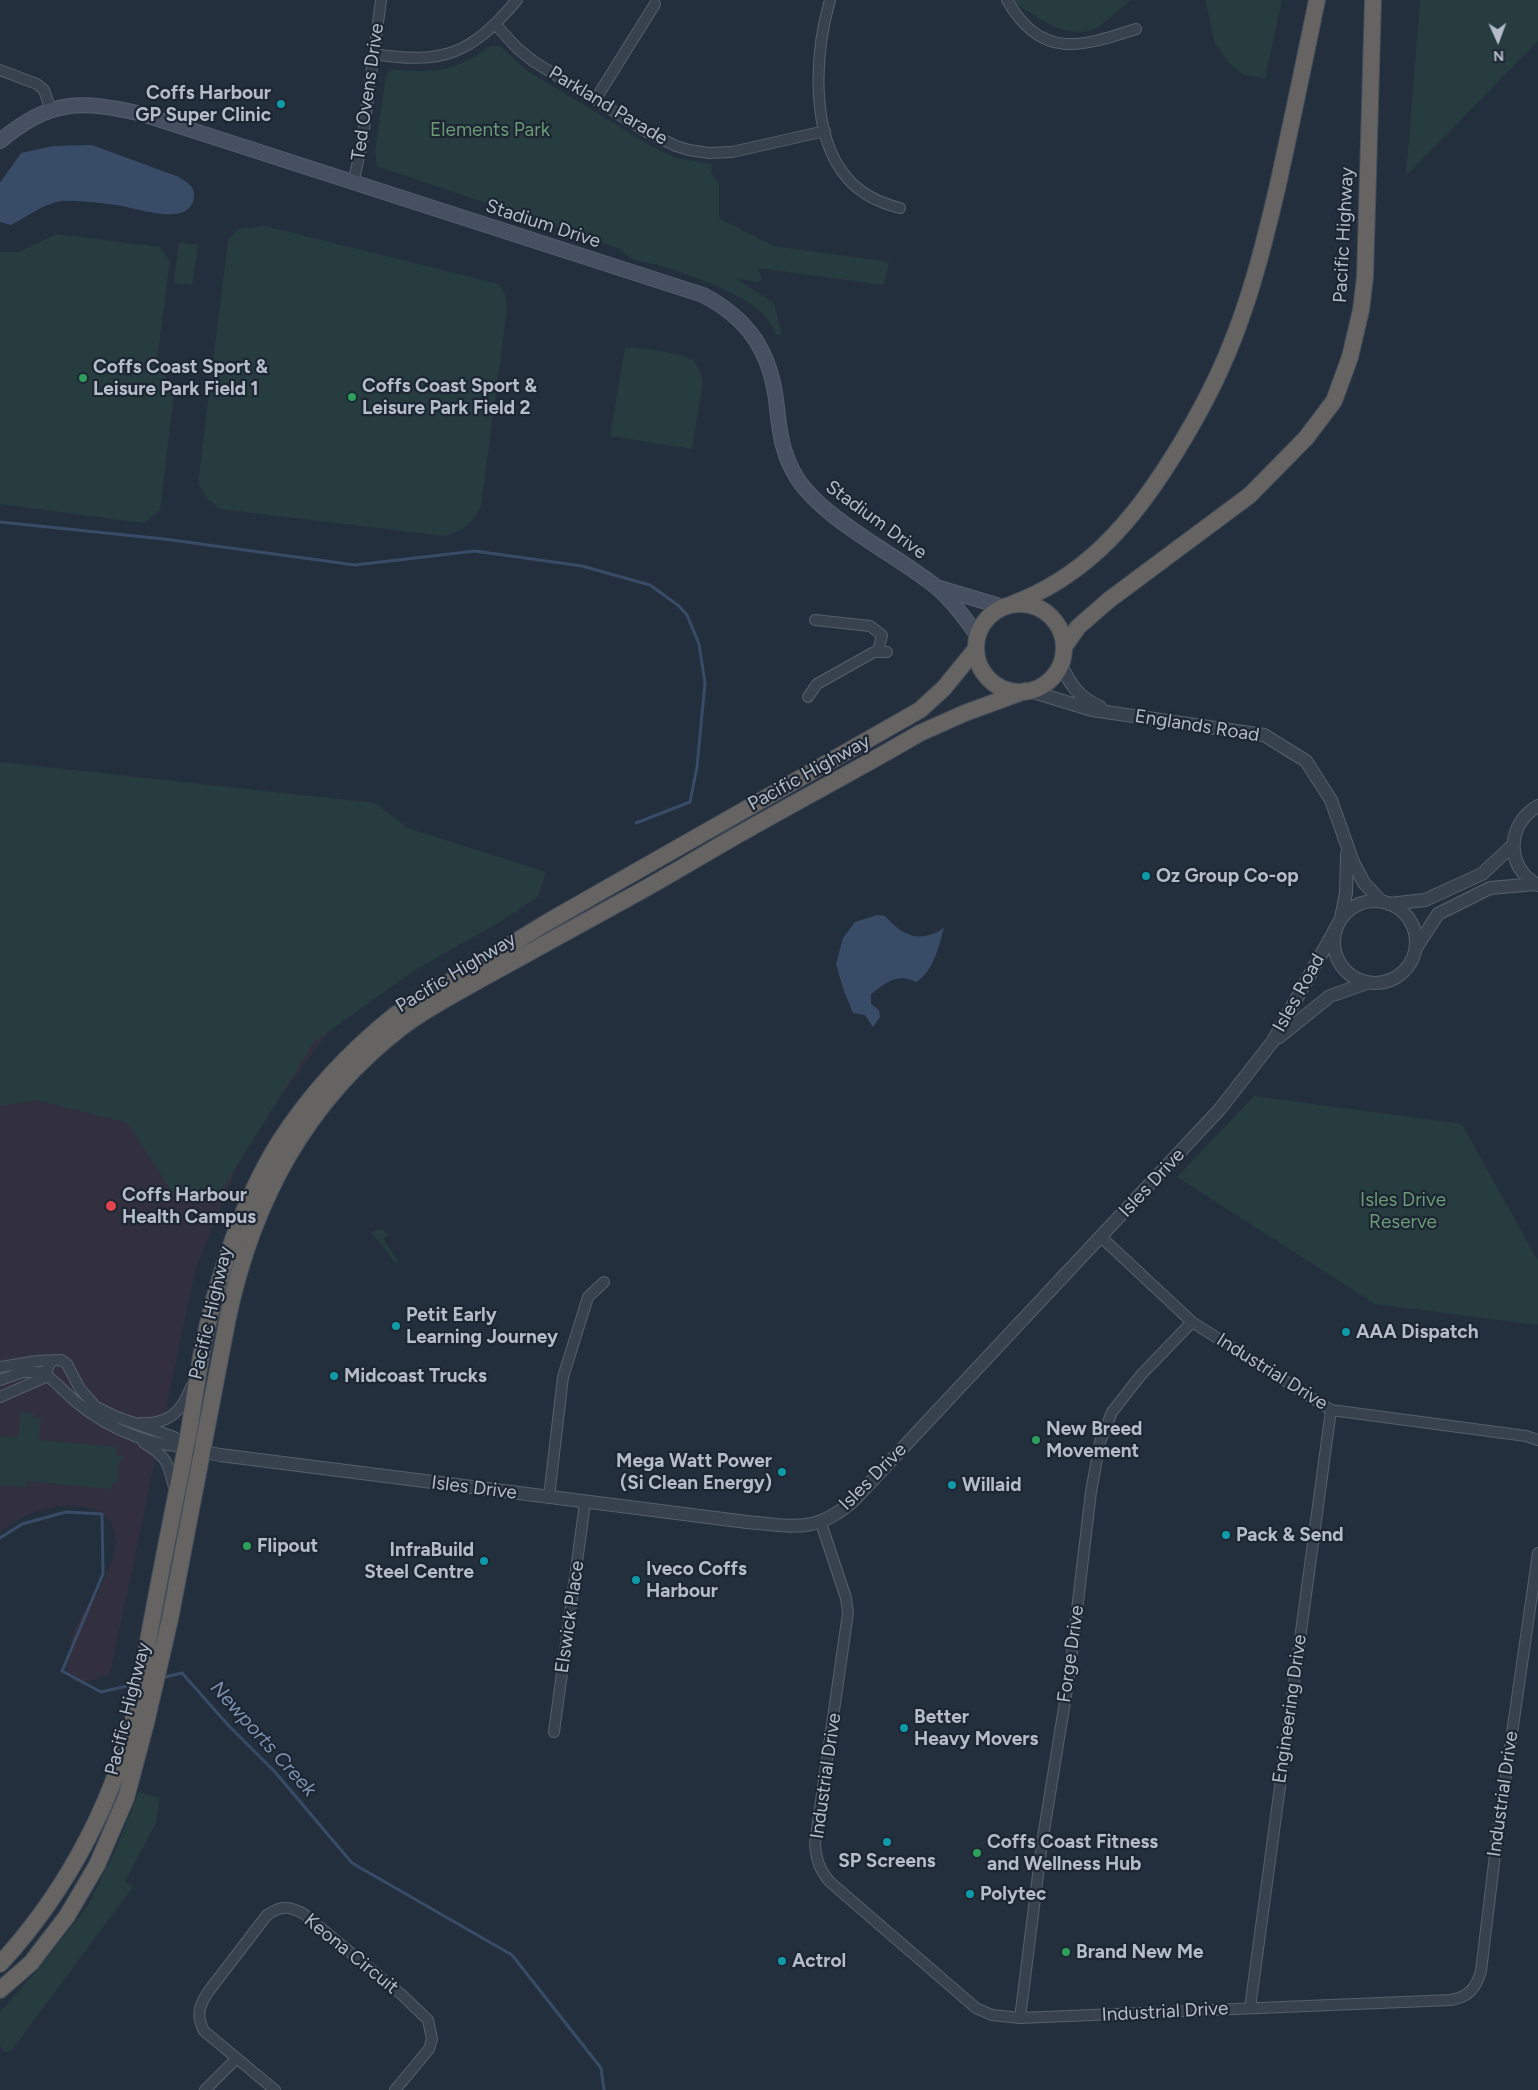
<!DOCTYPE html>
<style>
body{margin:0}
#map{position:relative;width:1538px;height:2090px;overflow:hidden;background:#242f3e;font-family:Figtree,sans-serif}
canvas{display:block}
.north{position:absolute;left:1473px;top:15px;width:50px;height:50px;-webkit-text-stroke:4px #1d2633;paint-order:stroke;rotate:178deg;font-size:14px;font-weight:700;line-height:20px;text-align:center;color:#b4bcc9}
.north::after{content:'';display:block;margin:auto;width:18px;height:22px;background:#b4bcc9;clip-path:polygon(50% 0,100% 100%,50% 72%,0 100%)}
</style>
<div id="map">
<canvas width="1538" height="2090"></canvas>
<div class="north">N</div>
</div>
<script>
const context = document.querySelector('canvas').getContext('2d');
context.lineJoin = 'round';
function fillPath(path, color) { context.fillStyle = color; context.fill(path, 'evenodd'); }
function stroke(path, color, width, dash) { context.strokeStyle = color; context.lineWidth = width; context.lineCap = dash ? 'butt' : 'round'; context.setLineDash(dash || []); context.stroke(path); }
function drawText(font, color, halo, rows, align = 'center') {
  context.font = font + ' Figtree,sans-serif'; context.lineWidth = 4.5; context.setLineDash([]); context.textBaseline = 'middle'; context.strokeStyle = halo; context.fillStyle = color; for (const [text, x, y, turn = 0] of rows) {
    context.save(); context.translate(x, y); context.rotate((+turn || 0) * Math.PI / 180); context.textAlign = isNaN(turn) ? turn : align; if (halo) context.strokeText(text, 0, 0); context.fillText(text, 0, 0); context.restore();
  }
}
fillPath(new Path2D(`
 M0,779l338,240 -91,122 -52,130 -85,403 -20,7 -16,1 -8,-17 7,-31 9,-20 15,-19 17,-40 2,-13 -5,-21 -14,-11 -22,-5 -20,2 -18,4 -18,8 -19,13z`), '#32303f');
fillPath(new Path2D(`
 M1013,0h118c-9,7 -28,25 -37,29 -29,11 -56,-12 -79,-26z
 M1205,0h77l-17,78 -21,-3 -16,-13 -13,-19z
 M1420,0h118v41l-132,135z
 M490,46h10l26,24 127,77 23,11 36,6 -1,9 8,10v35l55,28 115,16 -5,23 -126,-17 4,12 -6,2 -21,-4 39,25 8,32h-6c-8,-36 -84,-59 -115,-69 -18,-6 -26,-1 -40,-17l-244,-83 -2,-14 11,-77 7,-6c39,6 66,1 97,-23z
 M265,226l233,58 7,10 2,16 -26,196c-10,19 -15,23 -36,30l-225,-27 -13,-11 -9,-14 30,-244 10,-11z
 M57,234l103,13 10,14 -13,99 17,35 -14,115 -16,13 -144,-19v-252h19z
 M179,242l19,3 -6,40 -18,-2z
 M625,347c17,2 55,4 68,14 6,5 9,14 10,21l-11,67 -82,-13z
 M0,762l375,41 33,25 138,44 -8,25 -40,26 -83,47 -101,72 -99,159 -39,-3 -48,-75 -92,-23 -36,6z
 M1254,1096l208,28 76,137v64l-163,-21 -198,-127z
 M375,1230h9l5,5 -6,4 15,22 -3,2 -17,-23 -7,-6z
 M21,1412l12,1v5h8l-2,22 77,7v8l7,2 -5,9v16h-5l-2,7 -84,-8 -1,6 -26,-2v-49l18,2z
 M139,1792l21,6 -4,25 -31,58 8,6 -122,164 -6,1 -5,-6v-34l41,-46 48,-62 28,-58z`), '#263c3f');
fillPath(new Path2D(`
 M92,145l87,32c6,4 14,8 15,16 1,38 -58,14 -78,12 -17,-2 -36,-5 -54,-4 -17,2 -36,16 -51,24l-11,-3v-39l21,-30 32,-7z
 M877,915l8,1c18,20 34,28 59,12 -5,18 -11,44 -28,54 -19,-9 -29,0 -45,12v10l8,6 1,7 -7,10 -8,-12 -12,-2 -9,-22 -8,-27 7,-26 12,-16z`), '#394c67');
stroke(new Path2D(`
 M0,522l164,17 191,26 120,-14 107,15 68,19 29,21 8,9 12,29 6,39 -8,84 -7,35 -54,21
 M0,1538l22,-14 44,-12 36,2 1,60 -41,97 39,21 35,-8
 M161,1678l21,-5 47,53 46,46 77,91 160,92 89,113 3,22`), '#394c67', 3);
const minor = new Path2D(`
 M830,0c-15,52 -21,135 18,179 14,16 32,24 52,29
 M1007,0c34,60 74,47 129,29
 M495,24l22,24 16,13 114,71 29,14 13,4 20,3 23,-1 93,-21
 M374,54c70,11 97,0 143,-54
 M0,70l37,14 7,6 7,20
 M595,100l60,-96
 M353,183l9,-39 19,-144
 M815,620l55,6 12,9 -4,17
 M808,697l9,-13 57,-32h13
 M1101,1237l91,85 139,88 195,26 12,4
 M54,1360l-6,5 -1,10c4,5 10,8 14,13 32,33 78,56 124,59
 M0,1367l37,-6 24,-1 6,4 13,25 16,18 21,10 57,20 11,10
 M0,1380l23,-8h23
 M0,1397l48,-21
 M141,1423c27,2 41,-12 50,-36
 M144,1443c25,15 24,21 31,48
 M549,1497l14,-120 25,-80 16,-15
 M821,1523l25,75 2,15 -33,230c1,16 4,26 15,39l146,126 16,7 28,3 431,-18c18,-3 25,-12 30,-29l17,-141 40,-277
 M554,1732l31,-229
 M1250,2008l81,-598
 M1020,2018l22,-175 27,-166 22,-185 9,-50 12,-30 29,-37 51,-53
 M205,2090l31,-31
 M275,2090l-71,-59c-8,-16 -5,-25 4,-39l59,-77c15,-10 22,-9 37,-1l98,81 26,25 4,19 -3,10 -34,41`);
const tertiary = new Path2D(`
 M1061,665c9,19 18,33 39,42
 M1030,691l62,19 172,25 42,26 25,39 22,62 11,21 18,19
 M1538,806c-32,18 -33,62 0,79
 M1334 942a41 41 0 1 1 82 0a41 41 0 1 1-82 0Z
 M1389,904l36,-4 57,-26 31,-29
 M1341,918l5,-25 1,-39
 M1416,948l22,-34 52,-26 46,-4
 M1279,1037l51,-41 37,-13
 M195,1450l25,5 527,67c46,4 69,12 107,-22l366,-391 53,-68 64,-115`);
const secondary = new Path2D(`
 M0,141c51,-42 80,-41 142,-27l561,181c44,23 66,54 73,104 3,28 5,54 21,79 27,42 98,76 138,108 16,13 30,32 42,49
 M936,587l67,20`);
const trunk = new Path2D(`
 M976 648a44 44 0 1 1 88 0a44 44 0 1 1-88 0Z
 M1012,604c69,-26 114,-75 153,-135 24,-37 46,-76 63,-117 22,-52 36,-108 49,-163 14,-63 27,-126 40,-189
 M1064,647l14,-20 31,-27 141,-105 56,-57 28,-37 16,-44 11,-47 4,-33 8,-277
 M0,1964c69,-75 118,-169 139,-270 14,-88 33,-176 50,-263 5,-30 9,-60 15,-90 14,-66 39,-140 74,-197 31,-49 72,-93 117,-129l156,-95 369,-210 24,-22 31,-38
 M0,1990l31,-27 36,-47 30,-51 29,-67 20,-75 24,-104 58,-302c25,-117 78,-216 174,-290 25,-19 53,-33 81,-49 48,-27 97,-53 145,-80 32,-17 63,-36 94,-54 66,-38 133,-73 198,-111l45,-20 60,-22`);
stroke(minor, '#565f6c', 12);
stroke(tertiary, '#565f6c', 14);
stroke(secondary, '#565f6c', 16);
stroke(trunk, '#434c59', 18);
stroke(minor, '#38414e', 10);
stroke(tertiary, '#38414e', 12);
stroke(secondary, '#465061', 14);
stroke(trunk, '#656462', 16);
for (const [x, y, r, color] of [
 [281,104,5,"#0f9aa8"],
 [83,378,5,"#2e9e5b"],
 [352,397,5,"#2e9e5b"],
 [1146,876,5,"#0f9aa8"],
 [111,1206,6,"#e0444e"],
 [396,1326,5,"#0f9aa8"],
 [1346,1332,5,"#0f9aa8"],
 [334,1376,5,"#0f9aa8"],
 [1036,1440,5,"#2e9e5b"],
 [782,1472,5,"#0f9aa8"],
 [952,1485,5,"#0f9aa8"],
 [1226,1535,5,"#0f9aa8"],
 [247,1546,5,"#2e9e5b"],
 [484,1561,5,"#0f9aa8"],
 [636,1580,5,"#0f9aa8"],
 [904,1728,5,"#0f9aa8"],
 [887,1842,5,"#0f9aa8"],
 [977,1853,5,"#2e9e5b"],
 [970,1894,5,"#0f9aa8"],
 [1066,1952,5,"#2e9e5b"],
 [782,1961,5,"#0f9aa8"]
]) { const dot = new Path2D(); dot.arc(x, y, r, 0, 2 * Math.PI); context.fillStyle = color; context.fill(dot); stroke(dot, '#1d2633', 2); }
drawText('19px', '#b4bcc9', '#1d2633', [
 ["Ted Ovens Drive",368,92,-82],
 ["Parkland Parade",608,106,31],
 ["Stadium Drive",543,224,18],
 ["Pacific Highway",1344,235,-87],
 ["Stadium Drive",876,520,36],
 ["Englands Road",1197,726,9],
 ["Pacific Highway",809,773,-29],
 ["Pacific Highway",456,973,-31],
 ["Isles Road",1299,993,-61],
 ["Isles Drive",1152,1183,-47],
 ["Pacific Highway",211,1313,-77],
 ["Industrial Drive",1272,1372,32],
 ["Isles Drive",873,1477,-45],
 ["Isles Drive",474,1488,7],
 ["Elswick Place",570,1617,-82],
 ["Forge Drive",1071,1654,-82],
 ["Pacific Highway",128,1709,-76],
 ["Engineering Drive",1290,1709,-82],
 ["Industrial Drive",826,1776,-82],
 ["Industrial Drive",1503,1794,-82],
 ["Keona Circuit",351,1954,39],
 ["Industrial Drive",1165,2012,-3]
]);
drawText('bold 19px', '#b4bcc9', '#1d2633', [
 ["Coffs Harbour",271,93,"right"],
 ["GP Super Clinic",271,115,"right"],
 ["Coffs Coast Sport &",93,367],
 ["Leisure Park Field 1",93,389],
 ["Coffs Coast Sport &",362,386],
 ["Leisure Park Field 2",362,408],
 ["Oz Group Co-op",1156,876],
 ["Coffs Harbour",122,1195],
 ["Health Campus",122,1217],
 ["Petit Early",406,1315],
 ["Learning Journey",406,1337],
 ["AAA Dispatch",1356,1332],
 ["Midcoast Trucks",344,1376],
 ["New Breed",1046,1429],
 ["Movement",1046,1451],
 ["Mega Watt Power",772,1461,"right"],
 ["(Si Clean Energy)",772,1483,"right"],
 ["Willaid",962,1485],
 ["Pack & Send",1236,1535],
 ["Flipout",257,1546],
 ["InfraBuild",474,1550,"right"],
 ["Steel Centre",474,1572,"right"],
 ["Iveco Coffs",646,1569],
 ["Harbour",646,1591],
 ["Better",914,1717],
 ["Heavy Movers",914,1739],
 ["Coffs Coast Fitness",987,1842],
 ["and Wellness Hub",987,1864],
 ["SP Screens",887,1861,"center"],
 ["Polytec",980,1894],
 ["Brand New Me",1076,1952],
 ["Actrol",792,1961]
], 'left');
drawText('19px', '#6b9a76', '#1d2633', [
 ["Elements Park",490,130],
 ["Isles Drive",1403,1200],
 ["Reserve",1403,1222]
]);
drawText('italic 20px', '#7c92b1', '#1d2633', [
 ["Newports Creek",263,1739,48]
]);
</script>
